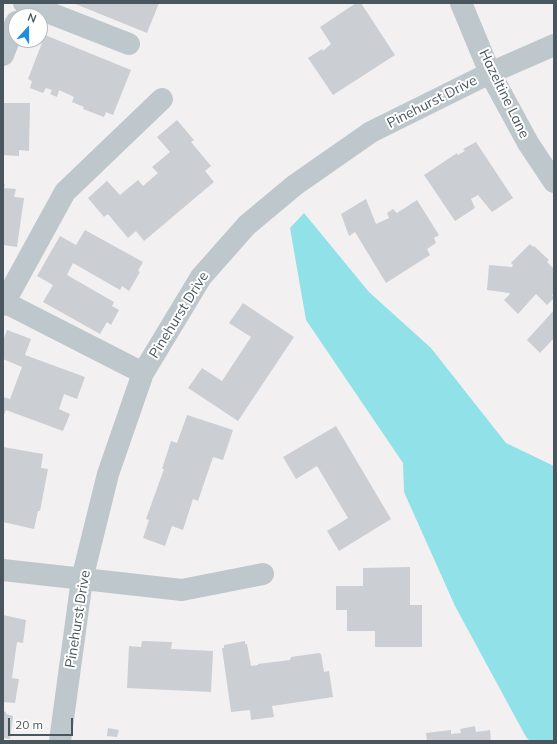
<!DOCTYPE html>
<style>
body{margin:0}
#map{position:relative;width:557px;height:744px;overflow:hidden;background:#f3f0f1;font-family:Mulish,sans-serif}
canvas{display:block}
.frame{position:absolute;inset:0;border:4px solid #49565d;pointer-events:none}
.north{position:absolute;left:8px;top:8px;width:40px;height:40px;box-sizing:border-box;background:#fff;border:1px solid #b6bbbe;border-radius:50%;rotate:21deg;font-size:11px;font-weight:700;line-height:16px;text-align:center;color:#49565d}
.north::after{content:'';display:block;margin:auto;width:14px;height:18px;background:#238cda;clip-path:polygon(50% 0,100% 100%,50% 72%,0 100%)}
.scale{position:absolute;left:8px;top:718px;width:65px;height:18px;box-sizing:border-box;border:2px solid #49565d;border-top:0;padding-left:5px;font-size:12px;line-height:14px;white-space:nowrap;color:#49565d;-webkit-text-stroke:3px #fff;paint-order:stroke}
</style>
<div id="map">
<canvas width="557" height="744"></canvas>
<div class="frame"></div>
<div class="north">N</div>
<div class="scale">20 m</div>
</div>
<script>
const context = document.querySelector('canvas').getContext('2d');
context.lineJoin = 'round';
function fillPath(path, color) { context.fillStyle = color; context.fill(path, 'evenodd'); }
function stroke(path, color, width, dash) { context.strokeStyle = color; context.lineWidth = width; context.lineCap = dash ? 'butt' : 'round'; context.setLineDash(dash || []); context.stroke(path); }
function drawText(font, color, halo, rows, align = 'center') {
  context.font = font + ' Mulish,sans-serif'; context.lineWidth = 4; context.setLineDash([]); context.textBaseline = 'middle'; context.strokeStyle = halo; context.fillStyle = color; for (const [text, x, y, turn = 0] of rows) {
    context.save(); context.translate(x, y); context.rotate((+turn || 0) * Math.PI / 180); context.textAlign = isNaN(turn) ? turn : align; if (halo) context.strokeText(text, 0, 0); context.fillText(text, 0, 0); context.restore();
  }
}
fillPath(new Path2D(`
 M304,213l65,79 62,56 75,95 48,23v275h-24l-4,-4 -71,-131 -51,-114 -1,-29 -97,-143 -16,-92z`), '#91e2e8');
fillPath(new Path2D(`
 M73,3h86l-12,30z
 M356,3h5l34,52 -62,40 -25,-37 14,-9 1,2 8,-7 -11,-17z
 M45,35l86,35 -18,45 -7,-3 -2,5 -21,-8 1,-2 -12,-5 2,-5 -15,-7 -2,7 -7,-3 2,-4 -6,-2 -3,5 -13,-5 2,-7 -4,-2z
 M3,103h27l-1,48 -10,-1v6l-16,-1z
 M177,120l17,20 -3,2 20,24 -6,5 9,11 -70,59 -8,-10 -8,7 -20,-24 -4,3 -16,-19 19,-17 13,14 18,-15 5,6 15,-13 -6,-6 18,-15 -13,-15z
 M476,142l37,56 -21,14 -14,-17 -7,4 4,9 -20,13 -31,-46 33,-22 1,2 7,-4 -2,-2z
 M3,184h2l-1,4 12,1 -2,8 10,1 -7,49 -14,-2z
 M366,199l10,25 13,-6 -2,-5 6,-4 4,4 20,-13 22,35 -5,3 2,5 -9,6 3,6 -44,28 -31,-51 -6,4 -8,-22z
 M85,230l58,32 -5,9 2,1 -11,19 -7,-5 -2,4 -47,-27 -6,12 47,27 -2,4 7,4 -8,15 -4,-3 -7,12 -57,-32 10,-17 -16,-9 23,-40 16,9z
 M530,244l3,3 1,-1 15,14 -2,2 7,7v24l-2,2 2,3 -7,7 -11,-11 -18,20 -14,-14 6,-6 -1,-1 -22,-3 2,-25 23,2 1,-2 -2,-2z
 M243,303l51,34 -56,84 -50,-33 14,-20 20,13 29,-44 -22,-14z
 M554,310v28l-14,15 -13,-13z
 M7,330l24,9 -6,16 60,22 -8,22 -13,-5 -5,15 11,5 -7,17 -57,-21 -3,7v-20l7,2 12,-32 -19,-8v-18z
 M187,415l46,15 -10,30 -10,-3 -15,44 -5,-2 -10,31 -11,-4 -7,20 -22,-8 6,-18 -3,-1 18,-50h-2l9,-28 6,2z
 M336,426l55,93 -52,32 -12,-20 21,-13 -31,-52 -21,13 -13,-22z
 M3,447l40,7 -2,14 7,1 -8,42h-2l-4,18 -31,-7z
 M410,567v38h12v42h-47v-16h-28v-21h-11v-24h27v-18z
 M3,615l23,5 -3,23 -6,-1 -5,36 7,1 -4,24 -12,-1z
 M142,641l30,1 -1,7 42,2 -2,41 -84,-4 2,-42 12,1z
 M245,641v3h2l4,22 7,-1v-1l32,-4 1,-3 28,-4 2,1 3,18 5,-1 4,26 -61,9 2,11 -23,3 -1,-10 -19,2 -9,-64h2v-3z
 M3,711l3,1v2l7,2 -3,23 -7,-1z
 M475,726l1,6 14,-2 1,11h-64l-1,-8 25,-3v4l10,-1 -1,-4z
 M108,728l11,2 -2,7 -10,-1z`), '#cbced3');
stroke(new Path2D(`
 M24,3l105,41
 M461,3l29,70 38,70 26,39
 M3,55l13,-33
 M4,302l139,71
 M3,305l62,-113 97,-93
 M3,570l179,20 81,-16
 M60,741l22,-162 26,-105 35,-101 58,-96 46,-52 48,-40 76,-53 119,-59 64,-28`), '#bdc7cc', 22);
drawText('14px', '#49565d', '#fff', [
 ["Hazeltine Lane",504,94,64],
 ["Pinehurst Drive",432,102,-27],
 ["Pinehurst Drive",179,315,-58],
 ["Pinehurst Drive",78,619,-81]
]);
</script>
